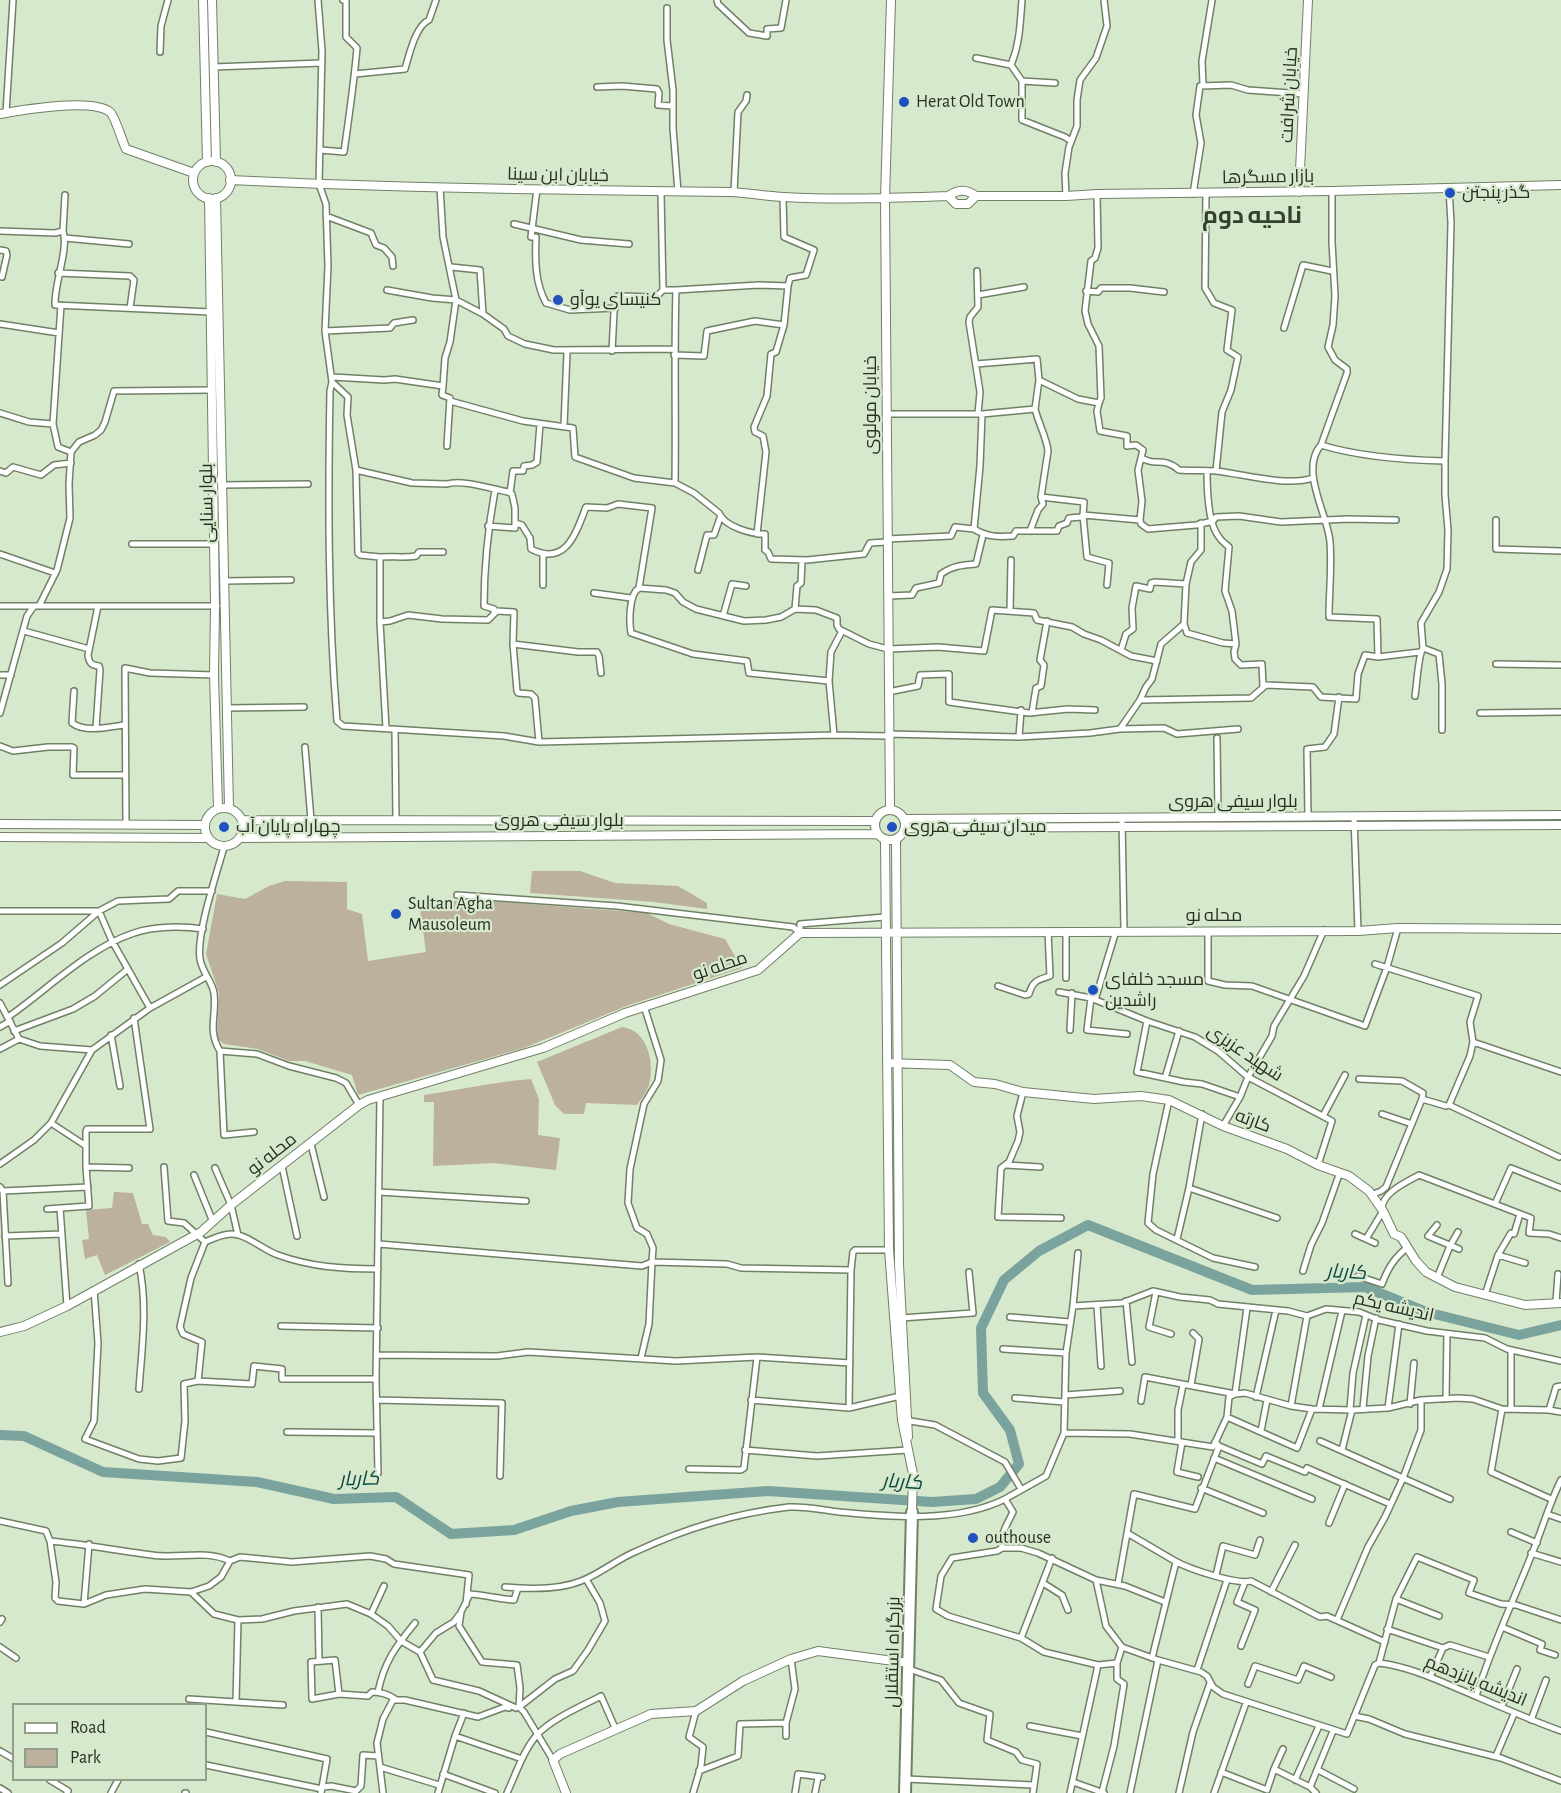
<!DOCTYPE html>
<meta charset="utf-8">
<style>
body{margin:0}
#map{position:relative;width:1561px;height:1793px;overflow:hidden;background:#d7e9cd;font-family:"Alegreya Sans",sans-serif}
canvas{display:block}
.legend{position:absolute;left:12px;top:1703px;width:195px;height:78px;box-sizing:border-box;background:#d7e9cd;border:2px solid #919f8a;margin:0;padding:8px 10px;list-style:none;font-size:18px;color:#292f25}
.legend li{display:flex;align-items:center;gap:12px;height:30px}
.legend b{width:30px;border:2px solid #919f8a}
</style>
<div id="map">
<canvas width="1561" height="1793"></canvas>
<ul class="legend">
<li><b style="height:8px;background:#fff"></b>Road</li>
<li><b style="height:16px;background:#bcb19c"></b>Park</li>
</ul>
</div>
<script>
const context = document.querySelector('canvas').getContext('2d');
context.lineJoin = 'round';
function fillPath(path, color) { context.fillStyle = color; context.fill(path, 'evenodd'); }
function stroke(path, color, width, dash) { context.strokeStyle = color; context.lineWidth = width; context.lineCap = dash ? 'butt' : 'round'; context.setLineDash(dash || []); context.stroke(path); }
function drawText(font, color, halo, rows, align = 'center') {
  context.font = font + ' "Alegreya Sans",Cairo,sans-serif'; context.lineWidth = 4.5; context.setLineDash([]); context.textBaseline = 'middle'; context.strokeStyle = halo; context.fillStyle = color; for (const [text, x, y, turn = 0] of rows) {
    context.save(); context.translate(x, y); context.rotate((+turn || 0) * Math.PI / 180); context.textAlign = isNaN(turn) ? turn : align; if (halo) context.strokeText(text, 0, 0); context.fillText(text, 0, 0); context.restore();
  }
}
fillPath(new Path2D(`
 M532,871h48l35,12 63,3 29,17v6l-53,-7 -124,-9z
 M285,881l62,1v27l15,5 6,47 58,-9 -7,-49 38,-2 45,1 145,11 22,11 56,15 17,29 -113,37 -105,43 -166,47 -6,-20 -47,-14h-16l-31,-12 -34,-5 -7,-6 2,-45 -13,-39 11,-60 28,5 24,-13z
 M622,1027c26,3 33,36 27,58 -2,7 -8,14 -12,20l-51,-2 -2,11h-20l-9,-9 -18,-43z
 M531,1079l8,20 -1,36 22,3 -4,32 -62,-7 -61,3 1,-64h-10v-7c35,-5 70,-13 107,-16z
 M114,1192l19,1 9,31h6l5,11 13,2 4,5 -65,33 -8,-20 -12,4 -3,-19 7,-1 -3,-29 26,-2z`), '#bcb19c');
stroke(new Path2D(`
 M0,1435l24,1 79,36 154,10 77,17 62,-2 55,37 63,-4 57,-19 47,-9 150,-11 164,11 44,-3 24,-12 19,-23 -9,-34 -27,-37 -2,-65 23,-48 35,-29 49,-26 164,65 113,-3 61,25 93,23 42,-10`), '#7aa39d', 10);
const street = new Path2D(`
 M318,0l4,51 -3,133 7,20 2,62 -3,65 7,51 16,15 -1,18 9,55 2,83 2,2 20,2v65l6,106
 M717,0l1,4 31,29 18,3v-7l14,-1 5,-28
 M1022,0c-2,24 -2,43 -11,65l11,16v39l43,17 6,4
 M667,8v32l6,50v38l5,64
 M160,52l1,-26 7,-26
 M976,58l35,7
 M213,67l109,-4
 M355,74l50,-5c4,-14 11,-44 24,-49l7,-20
 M1022,81l33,2
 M1200,86l31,-1 17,5 56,4
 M597,87l25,-1 35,3 2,4 -1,12 14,1
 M6,113l7,-113
 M321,150l23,2c5,-35 10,-69 13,-104l-11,-11v-36l-3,-1
 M440,187l3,50 13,63 -6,42 -5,16 -2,28
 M537,189l-6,48h5c-1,23 -1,46 10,66l24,7 45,-2
 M1332,191v51l3,54 -2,29 -5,22 7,13 12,9v4l-26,72c-22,25 7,70 9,97 2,25 -1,51 -1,75l48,2 1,38
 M734,192l4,-80 8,-11 1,-6
 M661,193l2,97h13c-2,64 0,129 -1,193
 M1206,193l-1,95 9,15 18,7 -5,40 11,7 -7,33 -9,22 -6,59
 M1193,194l8,-51 -5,-28 4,-29 3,-2 -1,-23 10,-61
 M1066,196l-1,-23 4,-26 8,-21v-26l3,-20 16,-22 11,-32 -3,-26
 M326,216l45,17 5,12 8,3 8,9 1,9
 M514,224l67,16 48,4
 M0,231l55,2 8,-2c6,18 -9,53 -8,74l156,7
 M63,231l2,-36
 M65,238l64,6
 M0,250l6,1 1,4 -5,22
 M451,267l29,3 3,44
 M977,271l1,36 -8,10 -1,5 11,70 -2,22
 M58,273l72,3 4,4 -4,28
 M387,290l45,8 24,2 27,14 21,15 4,7 17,8 29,6 120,-1
 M676,290l83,-5 29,1
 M1086,291l12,1 3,-4h29l34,4
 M978,295l46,-8
 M61,305l-8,119 5,23 13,5
 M0,324l59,9
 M1284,328l19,-63 29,6
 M325,331l65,-3 4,-5 19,-3
 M612,351l2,-39 4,-16 38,1 7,-7
 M674,355l30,1 3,-25 48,-10 29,4
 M976,364l61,-5 2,21
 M333,377l51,3 11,-1 48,7 -1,9 8,3 -3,48
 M332,382l-2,9c-2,110 -2,220 7,330l6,5 161,10 35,6 295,-7 54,1
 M450,401l73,20 50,7 2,29 59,21 41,5 19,10 25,20c6,14 32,21 46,21v16l3,2 3,7 36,1 57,-6 6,-11 17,-1
 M1099,403l-2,8 3,20 27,5v10l9,-1 7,5 -5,20 4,31 -2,19 1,4 7,5 48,-4 17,-4 3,-4 23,-1 42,6 67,-3 48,1
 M0,413l29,9 24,2
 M886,414h94
 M564,426l3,-74
 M1321,445c39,12 83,15 124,16
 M1142,458c13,9 21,-2 37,12 12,1 25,0 37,1 28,3 70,16 97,7
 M356,470l56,13 35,1c14,-5 45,5 61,8l4,2 3,14v20l-27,-2
 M0,471l6,2 7,-6 28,8 13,-10 17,-2
 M1207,471c0,17 1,53 12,66 2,4 7,7 10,10l-4,44 7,20 4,33 -2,8 1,7 6,6 21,-1 1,22
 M222,485l86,-1
 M510,493l3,-22h10l1,-5 8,-1 5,-3 3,-38
 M1041,497l43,5 -1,13 4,42 22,6 -2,22
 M1496,520v29l65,2
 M515,523l7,2 8,13 1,11c35,18 45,-16 55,-42l21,1 11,-4 34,4 -13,80 27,2 9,3 8,9 13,7 48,12 22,-1 15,-3 14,-8 21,1 21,8v7l2,4 30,15 19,5 50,-2 46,4 8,-41 42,3 3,7 35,7 12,7 17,6 30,16 26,5
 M974,529c13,8 24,8 39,7l3,-5h41l2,-5 8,-3 2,-5 12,-1 2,-2 57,5
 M1030,531l8,-21 5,-6 -2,-7 7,-46c-1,-12 -10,-29 -13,-42
 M757,534l9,-82 -3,-16 -8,-4 -1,-5 13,-31 4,-42 5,-2 8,-27 4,-39 2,-8 16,-3 8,-25 -30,-13 -1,-40
 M887,539l64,-3 4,-9 19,2 6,-63 2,-52 53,-5 4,-29 39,19 21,4 2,-5 -2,-52 -11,-22 -3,-13 6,-50 4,-3 3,-10 -1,-54
 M132,544h82
 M0,554l55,19
 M380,557c12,-1 24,1 36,-1l3,-4h24
 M698,570l9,-35h7l6,-17
 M224,581l67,-1
 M543,585v-31
 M639,588c-10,6 -10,33 -8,45l62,21 54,7 2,12 80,8
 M594,593l37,5
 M888,596l24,-1 4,-7 23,-5 2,-9c11,-8 21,-9 35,-10l7,-29
 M0,606h217
 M39,606l18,-36 13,-52 -1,-34 2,-32 8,-10 16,-7 6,-5 4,-8 9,-31 98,-1
 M795,609l2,-23 4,-3 1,-23
 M1010,611l1,-51
 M494,613v-4l-10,-3c0,-40 4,-77 11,-116
 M723,616l9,-32 14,2
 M380,622l10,-1 18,-6 34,4 46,1 9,-9 17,1 -1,32 4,47 1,2 13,1 4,4 4,44
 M1184,624l3,9 36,10 13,1
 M24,631l65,18
 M513,644l65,8h19l2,4 2,17
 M1423,648l16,6 3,30v46
 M1121,650l5,-16 7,-5 -1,-21 4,-22 14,3 1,-6 4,-1 31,2
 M1496,664l65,1
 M0,675h11
 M74,691l-2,32c13,10 37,4 52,2
 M888,692l30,-6 2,-11 29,-1v28l80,11 39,-4 27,1
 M1415,696c2,-12 3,-40 8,-48l-2,-25 18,-31 8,-23 1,-39 -3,-35v-34l6,-238 -2,-34
 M1140,700l6,-13 6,-8 9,-35 23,-20 2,-40 5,-22 10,-12v-27
 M226,708l78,-1
 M0,713l27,-97 7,-10
 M1032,713l4,-25 5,-2 3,-21 -4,-5 7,-39
 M1480,713l81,-1
 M96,728l4,-58 -1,-4c-8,-1 -10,-3 -11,-11l10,-49
 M1120,729l44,-1 13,6 61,-5
 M395,731l1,89
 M888,734l131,3 71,-4 30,-4 20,-29 111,-2 15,-13 47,2 8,10 35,2 2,-25 7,-19 13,2 42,-5
 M834,735l-5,-54 2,-29 11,-21
 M1019,737l2,-27
 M1217,738l1,79
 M0,746l13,5 35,-4h24l2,1 -1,27h52
 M305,747l6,73
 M1308,816l-1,-67 18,-2 9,-13 5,-37
 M1354,816l4,115
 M1122,818l2,113
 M126,823l-1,-155 25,5 64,2
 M224,847c-7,26 -28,87 -24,112 2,13 12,22 14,34 3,22 -7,37 6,58l37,3 32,12 47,12 10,5 13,22
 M457,895l160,11 176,21 7,6
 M0,911h99l13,30 38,67
 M1208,931v50l17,4 27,1 113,40 22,-59 11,-39
 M800,933v-9l85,-7
 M1375,964l103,32 -8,26 3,20 88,30
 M1066,978v-47
 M0,985l62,-42 37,-32 19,-10 51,-2 9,-8h34
 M998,986l27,9 4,-1c4,-14 9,-14 21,-18l-2,-45
 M1059,992l32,6 56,23 48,16 23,14 30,26 84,44 -14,44
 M1091,998l-4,32 40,4
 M1095,1000l21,-69
 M0,1003l19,36 21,7 52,4
 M8,1017c39,-27 80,-69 126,-84 20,-7 48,-7 69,-4
 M1147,1021l-10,51 47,10 18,2 38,13
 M0,1027l10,-6
 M1070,1030l2,-37
 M14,1031l59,-22 22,-13 33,-27
 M111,1035l9,51
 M0,1049l19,-10
 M220,1051l4,84 30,-3
 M1165,1078l14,-47
 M1359,1079l43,2 21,12 -1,6 -36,88 -5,4 -10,4
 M1023,1092l-6,24 3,16 -2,9 -9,21 -8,6 -3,49 63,1
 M1422,1099l24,7 3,-1 110,52
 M1169,1100l-16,74 -5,49 8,7 57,28 42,9
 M1449,1105l21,-49 3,-14
 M1382,1114l30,10
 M1323,1116l22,-41
 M51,1123l35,23
 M1223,1126l17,-29 8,-20 24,-41 2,-10 30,-50 20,-46
 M311,1144l13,53
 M0,1164l34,-24 17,-17 41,-73 58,-42 56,-31
 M1006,1165l34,2
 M282,1166l15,70
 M164,1167l4,54 16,2 21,19c7,-3 17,-8 26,-8 16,0 32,16 47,21 33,12 65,14 100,14
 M129,1168l-43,-1v-36l1,-2h63l-16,-111
 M215,1168l16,37 7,30
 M194,1175l19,47
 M0,1187l3,4 5,92
 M1189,1188l88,30
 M3,1191l85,-4
 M379,1192l147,9
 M1495,1204l16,-36 50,20
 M60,1208l7,98
 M1382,1208c1,-16 25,-26 37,-33l112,43 -2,15 20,1 12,4
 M47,1209l42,-3 -3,-39
 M1437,1225l-9,11 31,13
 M1355,1234l20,9
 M5,1236l57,-2
 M1177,1239l12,-51 13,-74
 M1366,1239l17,-28
 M379,1244l263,22 10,-4 1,-14 -6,-14 -10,-6 -9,-25 2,-34 14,-65 14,-23 3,-21 -17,-54
 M1498,1255l27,8
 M1303,1271l8,-26 11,-22 18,-51
 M1358,1276l24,8c6,-16 12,-26 26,-37
 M1437,1278l13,-32 8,-14
 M94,1290l4,53 -4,78 -9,18 54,20 19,2 23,-3 4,-37 -1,-37 14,-3 54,3 2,-18 28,3v10h94
 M1156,1292l-7,35 22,7
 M1485,1295l13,-40 13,-22 3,1 6,-20
 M1126,1301l6,61
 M1556,1302l2,-28
 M1073,1306l5,-53
 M1097,1306l4,60
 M1010,1317l60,5
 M901,1318l72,-5 -4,-41
 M281,1326l97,2
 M1003,1349l63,4
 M1511,1350v59
 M377,1355l120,1 31,-4 148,9 81,-4 93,6
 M641,1358l8,-34 3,-62 75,2 14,4 110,2 2,-18 2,-2h34
 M198,1381l4,-39 -19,-8 -3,-7 11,-49 14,-36
 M1191,1385l8,-46 -6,-6
 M139,1389c3,-42 9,-83 0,-125
 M1065,1395l55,-4
 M1256,1397l20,-87
 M1015,1398l49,4
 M1446,1399l1,-65
 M376,1400l126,3 -2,73
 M751,1400l98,8 51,-12
 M1141,1401l4,-24 90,17 12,-86
 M1410,1404l4,-41
 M1291,1406l16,-90
 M849,1408l2,-138
 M1363,1408l5,-52 8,-38
 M1388,1408l11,-84
 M1319,1409l23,-98
 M1350,1409l3,-36 13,-58
 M1502,1409l-11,63 60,27
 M1549,1410l12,2
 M1227,1417l70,31 15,-39
 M904,1420l31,5 70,37 16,27
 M1261,1431l6,-31
 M287,1432l90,1
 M1064,1433l2,-80 7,-47 49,-3 31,-12 27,6 30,3 8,4 70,7 19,5 19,-7 33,3 20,8 48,11 58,7 22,11 54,12
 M1178,1441v-31l5,-25
 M1320,1441l130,58
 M1182,1442l-5,30 21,5
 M1219,1446l43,18 4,-8 39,16 2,-4 83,36
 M745,1450l72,6 91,-6
 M1342,1450l10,-40
 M1214,1458l98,41
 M689,1469l52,1 3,-2 13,-111
 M378,1473l-2,-94 4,-283
 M1201,1488l62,25
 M1005,1499l41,-23 18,-43 66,1 83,13 14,-30 2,-20 6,-3 10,-1 46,13 21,3 40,1 36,-2 33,-8 37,-2 15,1 29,10 47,1 7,-23 5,-1
 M1547,1514l14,5
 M0,1521l46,10 4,10c34,3 68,10 102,14 26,4 53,-6 78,6l10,-4 52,5 78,-6 16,3 8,5 75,11 -3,29
 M1329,1523l16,-39
 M1511,1532l26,11
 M1127,1533c16,9 32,19 48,28 14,8 62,24 76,20l69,36 7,-1 58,26
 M50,1541l6,41 -1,16 3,3 26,3 22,-9 39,-6 46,3 18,-6 12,-9 9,-16
 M1002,1548l-5,3 -45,7 -11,18 -5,33 12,7 73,22 23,14 54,13
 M1531,1553l30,9
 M1216,1575l7,-29 32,9 5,-15
 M1096,1580l29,6 40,16
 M1043,1583l19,12 6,15
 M1118,1584l16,-90 61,15 24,-63 -4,-4
 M505,1587c22,2 54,3 76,-6 19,-7 36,-22 56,-30 47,-22 100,-38 152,-44 16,-1 34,3 50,5 52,5 118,11 166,-13l8,13c-6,13 -13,22 -11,36h19l17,5 58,27 10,46 16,21 36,13 43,12 6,4 6,11 10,7 124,40 28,-69 4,-2
 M518,1588l-4,12c-15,-1 -29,-5 -44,-6l-9,18 -2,14 23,36 35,3 3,23 -1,19 5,5 29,48
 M191,1592l23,22 24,6 24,-1 32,-8 53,-7 24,10 17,12 13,15 19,11 13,28 46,11 37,17
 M1271,1592l24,-47
 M1396,1599l43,17
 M84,1604l5,-60
 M318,1607l1,54
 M371,1614l13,-28
 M1337,1620l31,-73 17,-30 18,-39 18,-48v-30
 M0,1622l2,-3
 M1502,1627l40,17 -2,6 15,5
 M1387,1629l56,19 7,-3 39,12
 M1021,1638l31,-80
 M1241,1646l14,-36 -18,-8 8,-20
 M0,1647l16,11
 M420,1652l16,-19 18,-11 5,-7
 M1152,1658l24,-96
 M1379,1663l17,-64 21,-42 57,23 -5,13 32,11 15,1 45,15
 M1379,1663c26,3 52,14 75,24 36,15 71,31 107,44
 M909,1669l32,11 18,23 31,11 -3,26 29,12 6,8 15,4 -4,29
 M1197,1670l30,-90
 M1430,1677l13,-29
 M1248,1684l7,-18 43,14 6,-14 27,11
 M378,1692c6,-30 18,-46 37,-69
 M339,1694l-4,-34 -24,2 1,37 27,-5 29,2 4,-4c9,0 16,2 23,7
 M1476,1696c17,-53 41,-103 61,-155 8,-21 14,-41 24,-61
 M189,1699l94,6
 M236,1702l2,-82
 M1502,1706l15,-37
 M519,1707l36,-28 18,-8 15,-21 17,-29 -5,-18 -14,-24
 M1354,1716l15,3 36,15 96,24 60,23
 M1531,1720l15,-40
 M786,1723l9,-34 -4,-30
 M1030,1726l52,10
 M206,1732l121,27 -6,34
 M455,1736l67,23
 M0,1751l14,8
 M1496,1756l18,-42
 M206,1765l116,24
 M380,1767l59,18
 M1274,1769l9,-20
 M1318,1770l36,19
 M699,1771l39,-15 2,-32 46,-1v13
 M1221,1772l46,18 7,-21 36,18
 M443,1774l52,19
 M906,1779l127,6
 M50,1780l18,11 -1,2
 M1295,1780l24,-54
 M1073,1782l31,11
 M323,1787l8,-1 25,5 5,-5 2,-31 15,1
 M0,1788l8,5
 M1102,1792l12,-46 10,-62 -7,-5v-16
 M111,1793l7,-13
 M185,1793h1
 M383,1793l-6,-50 6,-24 10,-19h12l73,17 27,-10 4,1
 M438,1793l17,-57 9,-23
 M507,1793c8,-17 17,-44 30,-58 14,-16 45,-29 64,-39l15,34
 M693,1793l8,-27 2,-19 -14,-10 7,-26
 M795,1793l3,-19 24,3
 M815,1793l3,-15
 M1070,1793l28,-128 19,-2 5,-16
 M1130,1793l28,-133
 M1179,1793l14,-61 17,-49
 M1214,1793l32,-90
 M1316,1793l-6,-6 23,-56`);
const secondary = new Path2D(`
 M203,0l4,162
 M212,0l4,162
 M0,114c22,-4 92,-16 110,-2 5,4 12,29 16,37l68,24
 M193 180a19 19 0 1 1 38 0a19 19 0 1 1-38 0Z
 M230,180c167,8 334,10 500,12 18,1 36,4 54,5 55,3 110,1 164,-1 11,-7 18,-7 28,0h90l31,-2 235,-3 229,-6
 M1299,192l9,-192
 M948,196l8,8h12l8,-8
 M209,198l6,408 -1,69 4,133
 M216,198l13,610
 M205 827a19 19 0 1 1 38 0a19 19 0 1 1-38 0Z
 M890,809l-5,-611 6,-198
 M875 825a15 15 0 1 1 30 0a15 15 0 1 1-30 0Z
 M904,819l657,-4
 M242,820l633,1
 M0,824l205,1
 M905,828l656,-3
 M0,837l208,1
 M240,838l638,-4
 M885,839l4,411 13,170 11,54 -1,38
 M896,839l3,425 9,173
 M887,1063l63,2 24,17 21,2 28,8 71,7 47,-3 28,4 54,26 64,23 31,16 31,11 20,15 14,20 11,23 7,3 15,24 10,11 29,15 70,18 36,-2
 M0,1332l24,-6 43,-20 134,-74 30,-27 128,-100 9,-5 175,-52 82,-35 133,-43 42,-37 558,-2 40,-3 163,1
 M566,1793l-13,-33 7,-6 91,-40 45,-3 47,-30 48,-22 27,-8 91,12`);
const highway = new Path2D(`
 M905,1793l7,-281`);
stroke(street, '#708067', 8);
stroke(secondary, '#708067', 10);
stroke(highway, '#708067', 14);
stroke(street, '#fff', 5);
stroke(secondary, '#fff', 8);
stroke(highway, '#fff', 10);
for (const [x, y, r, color] of [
 [904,102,6,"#2051be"],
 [1450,193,6,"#2051be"],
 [558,300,6,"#2051be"],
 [224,827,6,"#2051be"],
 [892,827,6,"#2051be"],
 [396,914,6,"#2051be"],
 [1093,990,6,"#2051be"],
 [973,1538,6,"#2051be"]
]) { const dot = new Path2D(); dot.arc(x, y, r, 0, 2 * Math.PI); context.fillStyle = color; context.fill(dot); stroke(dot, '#d7e9cd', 2); }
drawText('18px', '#292f25', '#d7e9cd', [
 ["خیابان شرافت",1289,95,-87],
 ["خیابان ابن سینا",558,175,1],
 ["بازار مسگرها",1268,177,-1],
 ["خیابان مولوی",871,405,-90],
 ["بلوار سنایی",207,503,-91],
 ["بلوار سیفی هروی",1233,802],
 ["بلوار سیفی هروی",559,821],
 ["محله نو",1214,916],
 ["محله نو",720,966,-19],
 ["شهید عزیزی",1245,1053,34],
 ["کارته",1253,1121,20],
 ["محله نو",272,1154,-38],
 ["اندیشه یکم",1394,1307,13],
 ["بزرگراه استقلال",893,1652,-89],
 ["اندیشه پانزدهم",1476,1681,22]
]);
drawText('18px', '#292f25', '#d7e9cd', [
 ["Herat Old Town",916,102],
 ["گذر پنجتن",1462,193],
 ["کنیسای یوآو",570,300],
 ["چهاراه پایان آب",236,827],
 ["میدان سیفی هروی",904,827],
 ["Sultan Agha",408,904],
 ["Mausoleum",408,925],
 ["مسجد خلفای",1105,980],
 ["راشدین",1105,1001],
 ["outhouse",985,1538]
], 'left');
drawText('italic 20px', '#0f4b45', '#d7e9cd', [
 ["کاربار",1346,1272,3],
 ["کاربار",359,1479,-1],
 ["کاربار",902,1482,4]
]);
drawText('bold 24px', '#34412b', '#d7e9cd', [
 ["ناحیه دوم",1252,216]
]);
</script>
